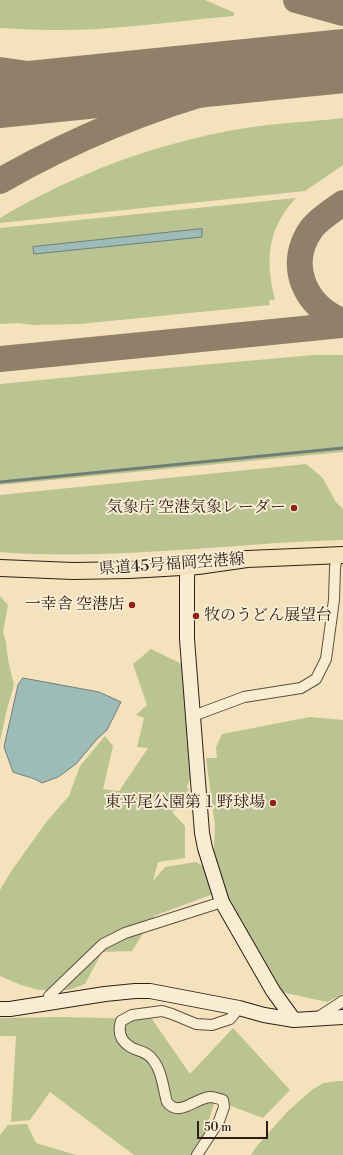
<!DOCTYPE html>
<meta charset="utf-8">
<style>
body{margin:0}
#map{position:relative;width:343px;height:1155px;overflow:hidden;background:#f4e2bc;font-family:"Libre Bodoni",serif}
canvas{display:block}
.scale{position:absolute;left:197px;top:1121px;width:71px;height:18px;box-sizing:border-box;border:2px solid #2d1e17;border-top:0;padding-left:5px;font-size:12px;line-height:14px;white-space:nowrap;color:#2d1e17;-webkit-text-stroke:3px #f8ecd3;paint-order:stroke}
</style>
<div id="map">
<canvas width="343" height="1155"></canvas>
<div class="scale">50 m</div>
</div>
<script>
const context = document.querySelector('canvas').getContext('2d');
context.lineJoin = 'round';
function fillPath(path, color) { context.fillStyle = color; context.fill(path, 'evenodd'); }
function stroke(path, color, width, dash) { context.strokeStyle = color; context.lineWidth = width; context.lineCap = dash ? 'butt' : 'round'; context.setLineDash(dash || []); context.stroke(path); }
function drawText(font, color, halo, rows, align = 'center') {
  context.font = font + ' "Libre Bodoni","Noto Serif JP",serif'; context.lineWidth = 4; context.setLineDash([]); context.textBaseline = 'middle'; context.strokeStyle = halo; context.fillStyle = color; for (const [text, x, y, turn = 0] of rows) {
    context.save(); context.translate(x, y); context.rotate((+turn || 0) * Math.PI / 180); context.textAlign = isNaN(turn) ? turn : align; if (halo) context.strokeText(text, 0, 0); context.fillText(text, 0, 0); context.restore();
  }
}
fillPath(new Path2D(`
 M0,0h205l30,13 -2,3c-45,4 -90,10 -135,13 -32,2 -65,1 -98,-1z
 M343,118v47l-38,26 -305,32v-5c74,-44 156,-75 240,-89 34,-6 69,-7 103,-11z
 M296,198c-29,31 -31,62 -21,102h-6l1,5 -190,19 -46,1 -17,-2 -17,1v-96z
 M314,355h29v97l-343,33v-101l122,-12z
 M306,464l16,13 14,25 7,7v31c-114,3 -229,21 -343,12v-57z
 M0,596l8,9 -5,27 3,10 2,18 6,25 -7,24 -7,32z
 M151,649l37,18 10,92 -11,27 5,15 -20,11 13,14v32l-27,4 -5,19 12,-14 31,-5 17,10 2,-46 -9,-68h11l-1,-11 6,-13 88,-17 33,3v274l-16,8 -46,-10 -65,-99 -62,23 -22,35 -30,1 -17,32 -16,6h-30l-18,-5 -21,-9v-86l12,-20 35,-49 22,-25 11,-30 25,-30 8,10 -10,43 16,2 29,-43 -11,-1 7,-29 -8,-3 11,-10 -14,-41z
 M60,1017l92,2 38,55 43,-46 57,62 -27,28 -48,-18 -16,55h-65l-84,-63 -20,28 -19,2 5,-86h-16v-18z
 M339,1081h4v74h-92l5,-8 32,-36 25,-22 11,-6z
 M27,1124l9,19 40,12h-76v-20l8,-10z`), '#bac392');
const water = new Path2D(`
 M202,229v8l-168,17 -1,-7z
 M23,678l76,14 22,10 -14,28 -10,9 -21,25 -18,13 -16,6c-9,-6 -19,-7 -29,-11l-9,-25 14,-62z`);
fillPath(water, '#9dbcb7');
stroke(water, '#707d77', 1);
stroke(new Path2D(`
 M0,482l343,-34`), '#707d77', 3);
stroke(new Path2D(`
 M296,0l47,13
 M0,70c53,9 107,11 161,9
 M0,181c73,-42 151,-74 233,-96 36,-10 73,-17 110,-24
 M343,203c-11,8 -23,15 -31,25 -26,35 -8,79 31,93
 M0,359l343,-34`), '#90806a', 26);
stroke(new Path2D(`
 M0,96l343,-35`), '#90806a', 64);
const street = new Path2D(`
 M193,716l51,-19 57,-9 15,-9 10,-20 8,-59 1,-32 2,-13
 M50,1003l-1,-7 54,-52 22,-11 97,-31
 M317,1018l26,-17
 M197,1155l22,-34 5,-14 -1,-7c-4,-1 -8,-3 -13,-3 -15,1 -31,21 -43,5 -4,-14 -5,-31 -14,-42 -7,-10 -16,-8 -24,-14 -9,-6 -11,-15 -8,-25l11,-6 30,-4 10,3 24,10 16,1 18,-6 9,-11`);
const secondary = new Path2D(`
 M188,566l-1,12v61l15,194 3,15 17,54 51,89 21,29
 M0,1009h10l95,-15 30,-3h15l89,17 25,7 30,5 49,-3`);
const primary = new Path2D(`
 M0,568l73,3 57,-1 68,-4 49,-7 96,-4`);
stroke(street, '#5f4f40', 12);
stroke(secondary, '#2d1e17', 16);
stroke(primary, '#2d1e17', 18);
stroke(street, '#f8ecd3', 10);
stroke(secondary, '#f8ecd3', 14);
stroke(primary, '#f4e2bc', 16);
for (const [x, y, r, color] of [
 [294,508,4,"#8f2418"],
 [132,605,4,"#8f2418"],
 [196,616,4,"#8f2418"],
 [273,803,4,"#8f2418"]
]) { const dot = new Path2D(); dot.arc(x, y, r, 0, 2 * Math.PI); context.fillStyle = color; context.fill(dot); stroke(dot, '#f8ecd3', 1.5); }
drawText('16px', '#2d1e17', '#f8ecd3', [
 ["気象庁 空港気象レーダー",286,508],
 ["一幸舎 空港店",124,605],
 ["牧のうどん展望台",204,616,"left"],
 ["東平尾公園第１野球場",265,803]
], 'right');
drawText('16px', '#2d1e17', '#f8ecd3', [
 ["県道45号福岡空港線",172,565,-4]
]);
</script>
